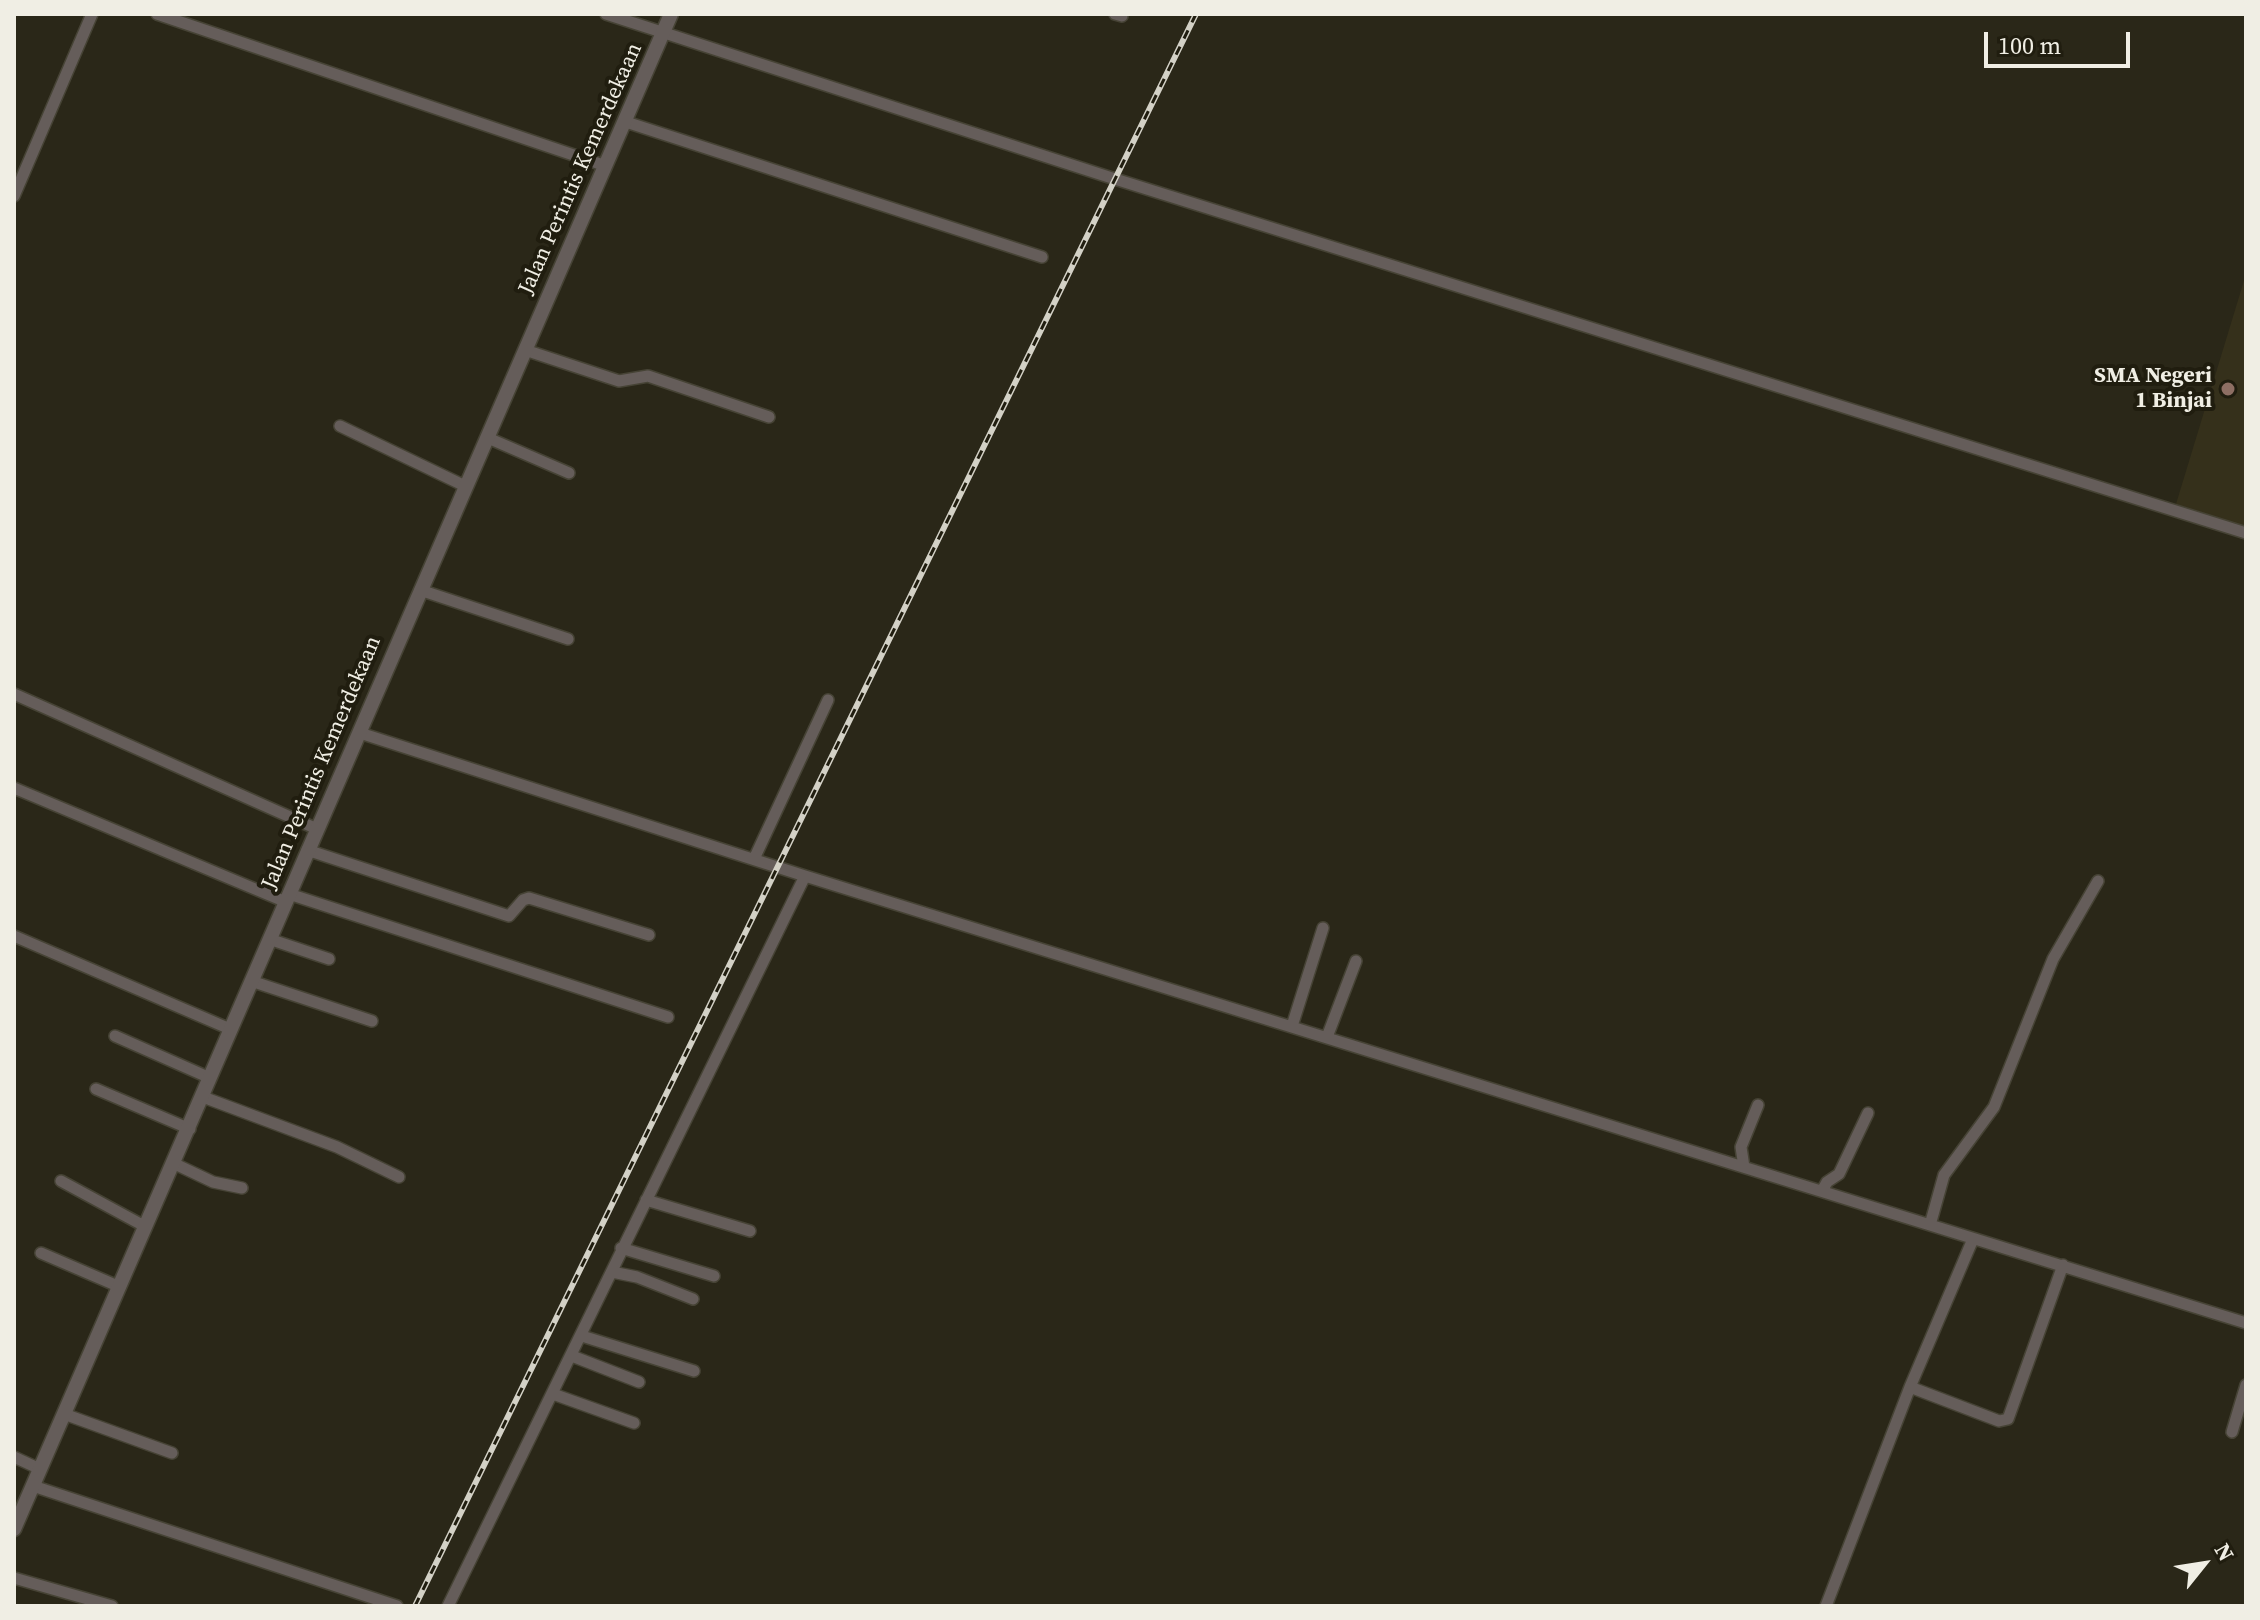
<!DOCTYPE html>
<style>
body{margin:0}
#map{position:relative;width:2260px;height:1620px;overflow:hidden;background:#2a2718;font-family:"Source Serif 4",serif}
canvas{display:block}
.frame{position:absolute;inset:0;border:16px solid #f0eee4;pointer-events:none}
.north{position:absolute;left:2164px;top:1524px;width:80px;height:80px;-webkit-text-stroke:6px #201d0f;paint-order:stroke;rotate:60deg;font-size:22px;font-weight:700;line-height:32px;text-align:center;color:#f0eee4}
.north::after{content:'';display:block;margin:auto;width:28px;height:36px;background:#f0eee4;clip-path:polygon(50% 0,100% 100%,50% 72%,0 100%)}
.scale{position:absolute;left:1984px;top:32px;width:146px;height:36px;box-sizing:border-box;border:4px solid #f0eee4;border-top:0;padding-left:10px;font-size:24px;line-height:28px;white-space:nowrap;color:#f0eee4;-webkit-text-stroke:6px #201d0f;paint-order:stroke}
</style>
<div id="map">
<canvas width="2260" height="1620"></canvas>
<div class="frame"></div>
<div class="north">N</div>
<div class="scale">100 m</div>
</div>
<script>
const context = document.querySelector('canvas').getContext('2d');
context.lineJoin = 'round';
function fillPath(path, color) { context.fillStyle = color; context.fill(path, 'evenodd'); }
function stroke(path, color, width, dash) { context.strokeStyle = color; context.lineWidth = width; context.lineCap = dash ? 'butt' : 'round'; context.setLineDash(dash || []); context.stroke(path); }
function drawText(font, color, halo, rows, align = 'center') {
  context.font = font + ' "Source Serif 4",serif'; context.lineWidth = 8; context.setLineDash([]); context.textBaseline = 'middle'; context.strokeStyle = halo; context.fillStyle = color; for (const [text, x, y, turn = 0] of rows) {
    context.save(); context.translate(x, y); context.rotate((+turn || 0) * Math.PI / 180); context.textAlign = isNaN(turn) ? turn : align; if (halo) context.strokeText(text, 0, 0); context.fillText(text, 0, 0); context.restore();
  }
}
fillPath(new Path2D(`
 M2246,274v253l-70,-23z`), '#35301b');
const minor = new Path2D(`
 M157,14l449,152
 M606,14l509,165 1131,354
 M1115,14l7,2
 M626,122l416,135
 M14,196l78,-182
 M525,350l94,31 29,-5 121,41
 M340,426l125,60
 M488,438l81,35
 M420,590l148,49
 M14,694l303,135
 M360,733l445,143 1441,447
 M14,788l272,114
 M307,850l202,66 14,-16 6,-2 120,37
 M754,859l74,-159
 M289,894l379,123
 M14,936l216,93
 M269,939l60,20
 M251,981l121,40
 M1292,1026l31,-98
 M115,1036l95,42
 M1327,1037l29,-76
 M96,1089l94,40
 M203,1097l134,50 62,30
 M175,1164l38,18 29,6
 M1744,1167l-3,-20 17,-42
 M61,1181l85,46
 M1822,1191l5,-9 12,-8 29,-61
 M646,1200l104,31
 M1930,1225l14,-50 50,-68 59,-148 45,-78
 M1973,1239l-63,148 89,34 9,-2 55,-154
 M621,1248l93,28
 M41,1253l79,34
 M612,1272l25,5 56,22
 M582,1336l112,35
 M572,1356l67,26
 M553,1394l81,29
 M64,1414l108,39
 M2232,1432l14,-47
 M14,1457l26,12
 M33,1486l364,120
 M14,1578l98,28
 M448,1606l357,-730
 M1826,1606l84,-219`);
const tertiary = new Path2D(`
 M14,1529l657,-1515`);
stroke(minor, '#464335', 14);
stroke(tertiary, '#464335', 17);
stroke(minor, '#655d5a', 11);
stroke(tertiary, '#655d5a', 14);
const rail = new Path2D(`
 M415,1606l781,-1592`);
stroke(rail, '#d3d1c6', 6);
stroke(rail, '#201d0f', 3, [9]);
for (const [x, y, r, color] of [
 [2228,389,8,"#8d6e63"]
]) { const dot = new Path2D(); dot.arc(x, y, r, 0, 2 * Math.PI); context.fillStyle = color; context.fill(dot); stroke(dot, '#201d0f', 3); }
drawText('22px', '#f0eee4', '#201d0f', [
 ["Jalan Perintis Kemerdekaan",581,169,-66],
 ["Jalan Perintis Kemerdekaan",322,763,-67]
]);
drawText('bold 22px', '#f0eee4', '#201d0f', [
 ["SMA Negeri",2212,376],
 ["1 Binjai",2212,401]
], 'right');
</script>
